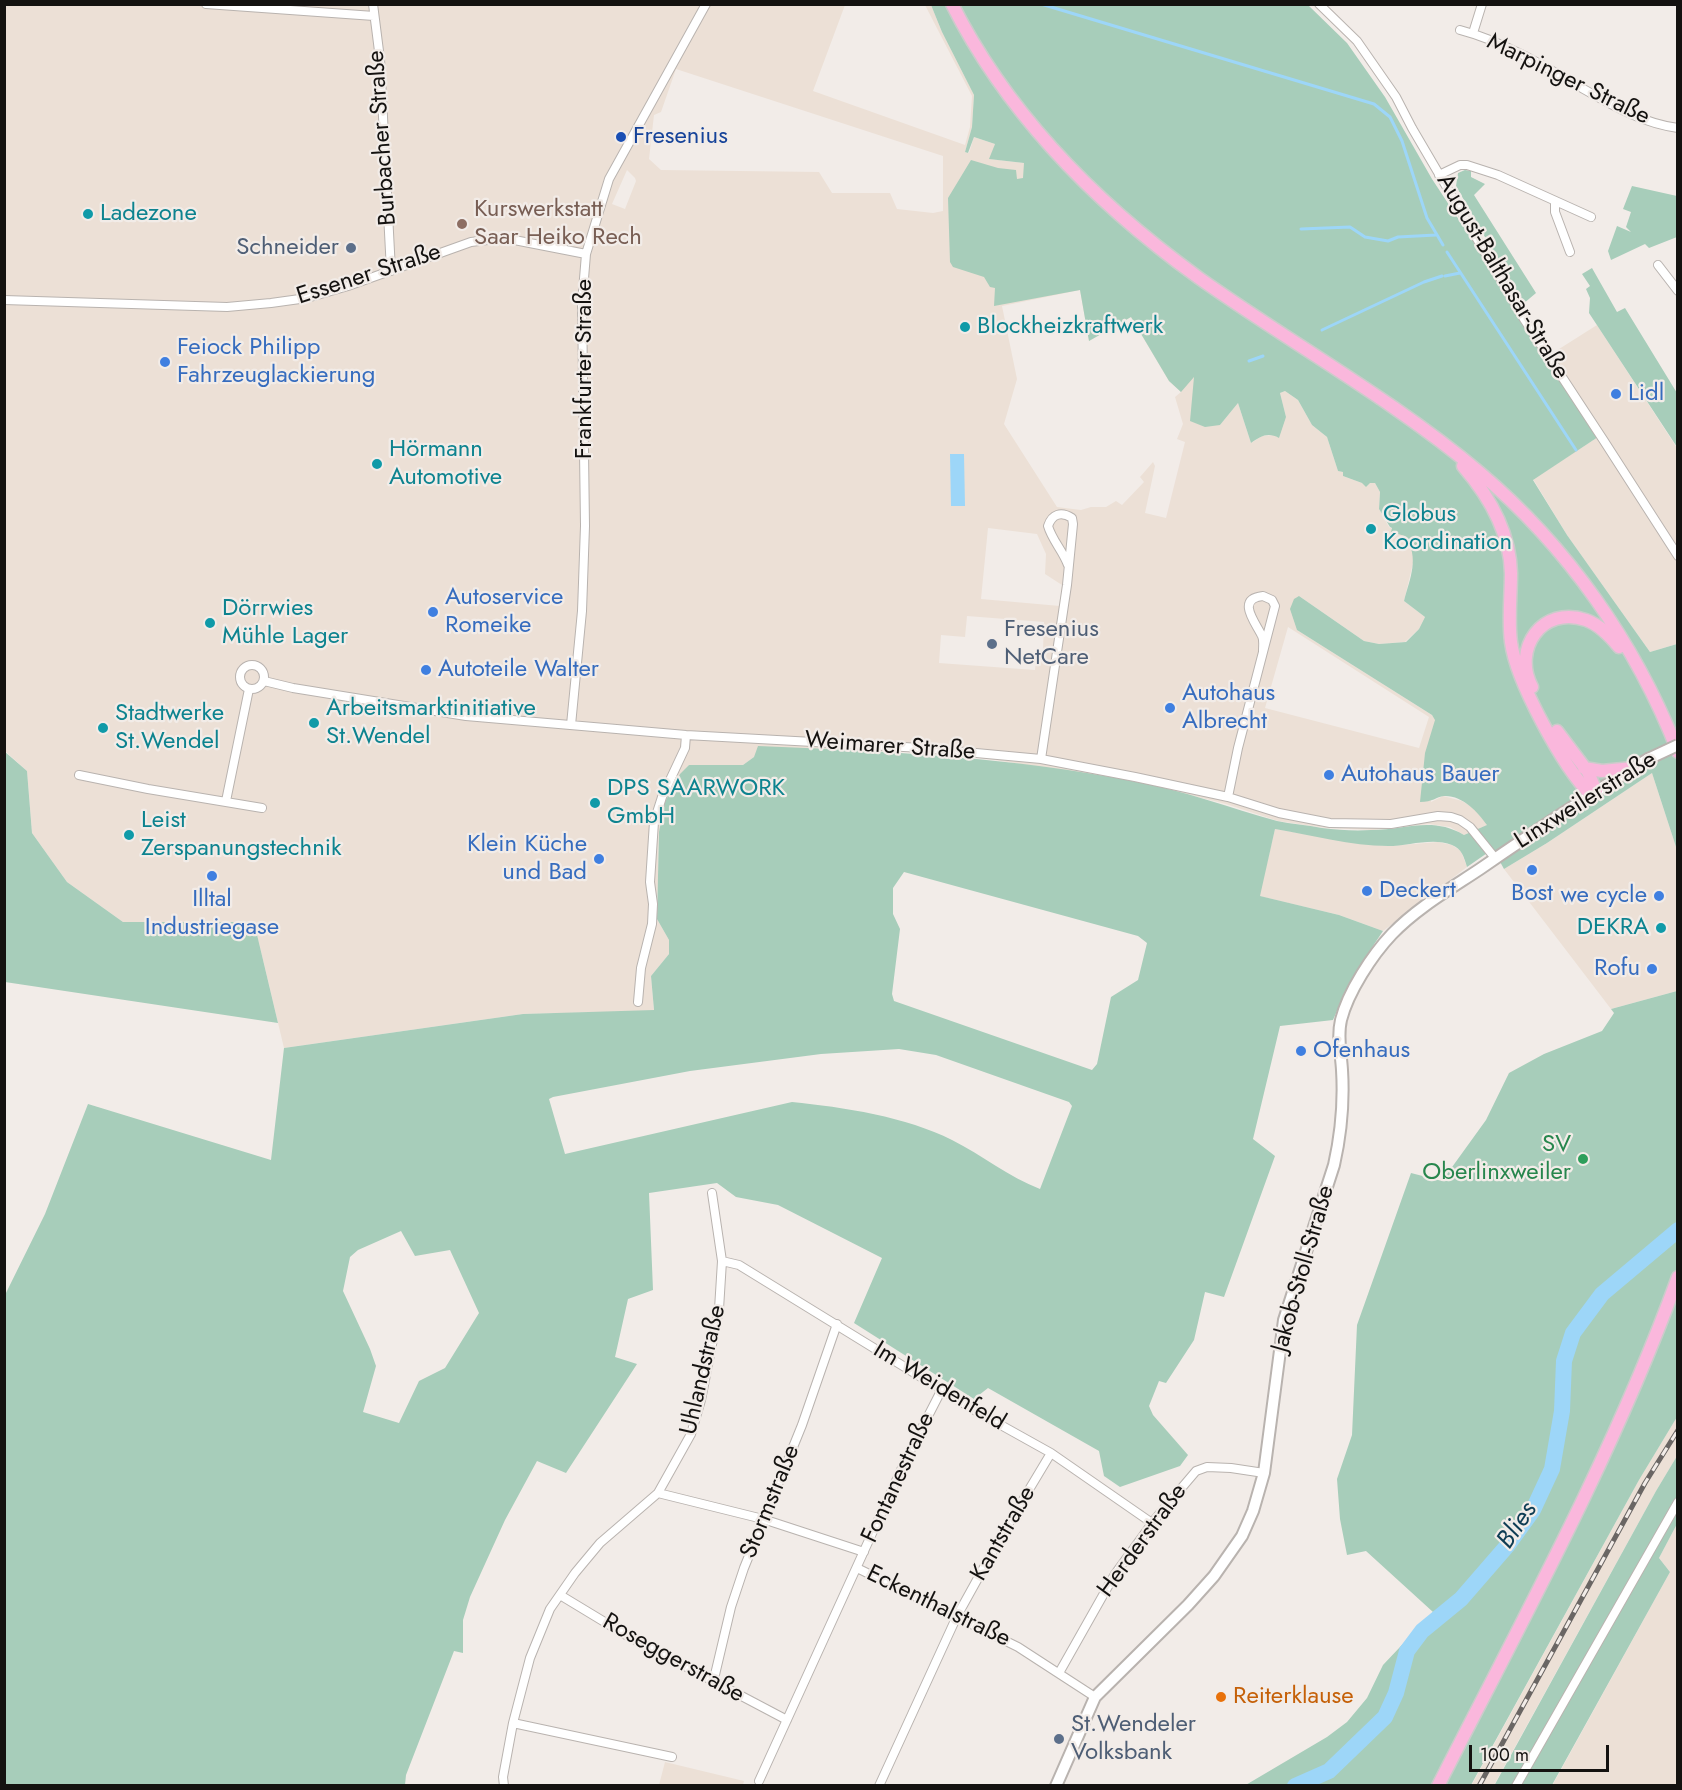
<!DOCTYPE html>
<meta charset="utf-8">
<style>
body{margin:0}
#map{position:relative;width:1682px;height:1790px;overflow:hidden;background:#f2ece8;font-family:Jost,sans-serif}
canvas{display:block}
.frame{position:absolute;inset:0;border:6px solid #141210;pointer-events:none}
.scale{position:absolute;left:1469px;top:1745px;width:140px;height:27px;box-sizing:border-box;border:3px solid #141210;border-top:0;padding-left:8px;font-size:18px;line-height:21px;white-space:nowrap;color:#141210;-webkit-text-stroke:4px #f2ece8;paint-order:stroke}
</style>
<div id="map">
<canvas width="1682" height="1790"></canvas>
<div class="frame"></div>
<div class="scale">100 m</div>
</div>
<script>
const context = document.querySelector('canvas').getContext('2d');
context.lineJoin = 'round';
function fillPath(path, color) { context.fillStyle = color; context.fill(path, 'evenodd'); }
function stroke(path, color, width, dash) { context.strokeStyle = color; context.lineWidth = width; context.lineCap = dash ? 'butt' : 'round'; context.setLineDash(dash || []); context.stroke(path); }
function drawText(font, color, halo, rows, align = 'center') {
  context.font = font + ' Jost,sans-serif'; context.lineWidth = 4.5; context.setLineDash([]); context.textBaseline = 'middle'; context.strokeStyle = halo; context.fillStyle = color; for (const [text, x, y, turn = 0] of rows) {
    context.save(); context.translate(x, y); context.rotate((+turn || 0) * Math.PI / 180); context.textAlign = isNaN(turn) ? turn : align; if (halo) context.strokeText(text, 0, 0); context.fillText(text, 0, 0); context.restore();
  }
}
fillPath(new Path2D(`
 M4,5h841l-32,86 152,54 5,-18 2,-31 -47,-91h6l11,27 32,63 -2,32 -7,25 4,1 5,-16 21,7 -5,15 34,4 117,107 79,155 18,-22 13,40 11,-7 12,-1 12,-18 -6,-24 5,-2 13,9 14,25 15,12 11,34 6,1 -1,4 19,7h13l5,9 -1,17 10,18 16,9 7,10 2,13 -10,42 21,16 -6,12 -14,13 -26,2 -15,-3 -65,-45 -2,34 135,85 3,4 -4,83 12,-6 19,5 12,7 14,17 -24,10 -14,-8 -21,-3 -57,6 -46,-2 -48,-7 -52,-17 -88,-22 -163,-25 -82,-6 -139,6 -11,8h-54l-30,67 -2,87 12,21v14l-18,22 3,35 -131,3 -239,34 -30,-126h-131l-56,-40 -35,-49 -5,-62 -22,-20zM676,69l267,87v55l-10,2 -36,-4 -7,-16h-58l-13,-21 -158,-2 -12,-11 5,-44 7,-3zM627,170l8,8 1,3 -11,28 -13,-5zM1080,290l9,51 42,-24 38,64 12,11 -6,5 8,27 -6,15 8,3 -19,76 -21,-5 10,-47 -2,-4 -13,15 4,5 -22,23 -6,-4 -10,6h-15l-10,3 -24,-3 -53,-83 13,-45 -15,-73zM988,528l49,6 9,20 -1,20 17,11 -2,21 -79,-7zM967,616l77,6 -1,28h-6l-2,20 -96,-7 2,-28 24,2zM1288,627l141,90 -10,31 -154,-40z
 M1597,325l80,123v196l-27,8 -83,-117 -34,-56 68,-44 -53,-79z
 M1652,773l25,77v141l-66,18 -107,-140 43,-26z
 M1275,829l90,15 24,2 49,-4 14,3 9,6 6,16 -84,64 -44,-16 -80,-19z
 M1677,1417v39l-21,35 -162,294 -23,1 168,-306z
 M1677,1524v261l-125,1 118,-214 -11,-14z
 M665,1762l79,19 -1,4h-84z`), '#ece0d6');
fillPath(new Path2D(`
 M931,5h377l39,38 38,54 47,82 169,256 -68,45 34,55 83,117 27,-8v206l-25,-77 -105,70 -43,26 -11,-20 -26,18c-3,-10 -5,-18 -15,-22 -19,-8 -44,1 -64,1 -37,0 -76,-11 -113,-17l-15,67 79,19 44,16c-19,28 -36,56 -50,89l-53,6 -27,113 22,17 -51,141 -19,-5 -11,48 -28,43 -7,-2 -10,25 4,9 35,40 -8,11 -60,21 -16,-11 -5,-25 -111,-63 -14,11 -120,-76 28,-65 -104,-53 -42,-8 -19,-14 -68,10 4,97 -25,9 -13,58 22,7 -71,109 -29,-12 -32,59 -35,77 -7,23v33l-9,-2 -48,124 -1,10h-400l-1,-488 41,-83 43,-110 183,56 13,-112 239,-34 131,-4 -3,-34 18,-22v-14l-12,-21 2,-87 6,-30 15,-28 9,-9h54l11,-8 4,-11c127,5 254,11 379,36 48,9 93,26 140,39 14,3 30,4 45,7 16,2 33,3 49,2 35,0 61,-14 93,5l23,-10c-9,-13 -25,-30 -43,-29 -8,1 -11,6 -24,6l5,-49 10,-33 -3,-5 -135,-85 -7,-21 4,-10 5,-3 65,45 15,3 27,-2 13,-13 6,-12 -21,-16c6,-23 16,-43 1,-65l-14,-4 1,-4 -2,-1 -11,-18 1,-17 -5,-9h-5l-4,4 -4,-4 -19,-7v-4l-5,-1 -11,-34 -15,-12 -14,-25 -13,-9 -5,2 6,24 -7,21c-11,-6 -18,-2 -28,5l-13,-40 -18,22 -15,2 -15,-6 4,-44 -13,15 -12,-11 -38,-64 -42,24 -9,-51 -86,16 1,-18 -5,-1 -6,-10 -31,-10 -3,-5 -2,-64 23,-38 27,8 18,2 1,9 6,-1 1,-15 -35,-4 6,-15 -21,-7 -6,16 -3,-1 7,-25 2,-32 -32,-63zM904,872l234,64 9,7 -9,37 -27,17 -14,67 -5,6 -198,-69 -2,-7 8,-65 -7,-15v-26zM899,1049l37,6 133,47 3,4 -32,83c-31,-12 -58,-34 -88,-49 -45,-23 -109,-33 -160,-38l-227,52 -16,-55 4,-2 137,-26 131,-17zM401,1231l14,25 35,-6 29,63 -34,55 -26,13 -20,42 -36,-11 13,-46 -6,-17 -27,-58 7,-34 8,-7z
 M1465,170l6,1v6l14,7 -11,11 62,98 -13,11 -67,-118 2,-13z
 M1632,186l45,10v41l-28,11 -4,-4 -34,16 -3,-9 9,-25 14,6 -5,-5 5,-15 -8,-3z
 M1592,268l25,44 8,-4 52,85v54l-88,-134 1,-15 -4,-9 4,-3 -8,-12z
 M4,751l23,20 5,62 35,49 56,40h131l24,101 -273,-41z
 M1677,991v426l-38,63 -168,305 -227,1 83,-49 20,-15 20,-24 16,-33 50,-53 -67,-61 -19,4 -7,-36 -3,-40 15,-44 5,-110 54,-152 31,8 44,-61 23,-47 35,-19 58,-23 12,-18 -3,-4z
 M1677,1456v68l-18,34 11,14 -118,213 -58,1 162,-295z`), '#a7cdba');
fillPath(new Path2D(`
 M950,454h14l1,52h-14z`), '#9dd6f8');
stroke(new Path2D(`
 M1041,4l333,100 16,13 12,24 25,77 16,27
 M1301,229l49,-2 15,10 23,4 10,-4 38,-2
 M1447,252l129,198
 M1445,276l15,-3
 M1322,330l102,-48 18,-6
 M1249,361l14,-5`), '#9dd6f8', 3);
stroke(new Path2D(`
 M1295,1786l34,-15 56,-54 11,-24 11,-42 15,-20 39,-32 46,-53 26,-36 19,-41 10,-58 2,-50 9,-28 29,-39 76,-64`), '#9dd6f8', 16);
const minor = new Path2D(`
 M206,4l168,12
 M373,4l7,55 11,212
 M1319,4l38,37 39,56 16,31 112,191 80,122 74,115
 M1460,30c42,11 83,35 120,57 32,18 61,36 98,41
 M1473,33l9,-29
 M1439,175l21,-10h7l31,10 93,42
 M1555,201v11l15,40
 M1658,265l20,26
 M4,300l223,7 44,-4 36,-5 41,-12 123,-44 33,-4 82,16
 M240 677a12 12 0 1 1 24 0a12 12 0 1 1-24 0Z
 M264,681l29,7 173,28 220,19 236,13 119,11 94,18 93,20 51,16 51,10 61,1 47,-8 13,1 9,3 10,7 25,31
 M571,725l11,-114 3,-85 -3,-223 4,-49 23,-75 97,-175
 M1041,759l26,-174 6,-61 -1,-6c-11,-7 -20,-4 -24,8 4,14 15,25 20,39
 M79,775l69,14 114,19
 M1228,797l10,-49 37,-142 -3,-6 -9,-4c-28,3 -7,27 -1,40 2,4 1,9 1,15
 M226,801l23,-112
 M638,1002l3,-34 11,-44 1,-20 -3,-22 4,-60 8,-25 23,-49 1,-13
 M722,1261l17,4 242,149 70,39 101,70
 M658,1493l105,26 101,33
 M857,1568l161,79 77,50
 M560,1595l66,40 161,85
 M1059,1673l56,-99 41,-56 40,-47 11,-4 24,1 33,5
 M713,1683l18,-76 13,-39 58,-143 35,-101
 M513,1723l159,34
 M759,1781l147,-322 36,-70
 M504,1786l-1,-9 10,-54 17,-65 20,-49 25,-36 25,-30 58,-50 33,-59 10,-34 18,-91 3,-48 -10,-68
 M879,1786l78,-170 46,-83 48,-80
 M1516,1786l162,-284`);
const secondary = new Path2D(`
 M1056,1786l39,-89 93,-92 26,-29 28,-40 11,-25 11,-38 20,-153 50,-155c7,-31 10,-63 8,-95 -1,-17 -5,-33 -1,-50 7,-28 31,-65 51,-86 25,-26 58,-45 88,-65 55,-38 111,-75 168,-110`);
const trunk = new Path2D(`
 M952,4c57,113 146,201 247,274 93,66 193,121 280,194 88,74 157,172 199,280
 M1463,466c26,30 47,66 48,107 0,22 -3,47 0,69 5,39 52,125 80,153
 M1532,687c-20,-38 10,-82 54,-67 14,5 24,16 33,27
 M1557,731l31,41 8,19
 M1584,768l18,3 31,-3
 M1438,1786c85,-167 176,-333 240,-509`);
stroke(minor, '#b9b3af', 10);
stroke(secondary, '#b9b3af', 14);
stroke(trunk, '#cbcbca', 15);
stroke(minor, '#fff', 8);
stroke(secondary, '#fff', 10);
stroke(trunk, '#fab7dc', 12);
const rail = new Path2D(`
 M1479,1786l166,-303 33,-53`);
stroke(rail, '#6a6664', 5);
stroke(rail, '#f2ece8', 3, [9]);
const secondaryBridge = new Path2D(`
 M1648,759l30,-14`);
stroke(secondaryBridge, '#b9b3af', 14, []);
stroke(secondaryBridge, '#fff', 10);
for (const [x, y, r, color] of [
 [621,137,6,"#1a4fb4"],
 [88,214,6,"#0f9aa8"],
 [462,224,6,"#8d6e63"],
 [351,248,6,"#5c6f8a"],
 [965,327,6,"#0f9aa8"],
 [165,362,6,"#3f7fe0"],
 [1616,394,6,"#3f7fe0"],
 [377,464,6,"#0f9aa8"],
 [1371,529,6,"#0f9aa8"],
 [433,612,6,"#3f7fe0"],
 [210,623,6,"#0f9aa8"],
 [992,644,6,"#5c6f8a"],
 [426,670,6,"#3f7fe0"],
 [1170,708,6,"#3f7fe0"],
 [314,723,6,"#0f9aa8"],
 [103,728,6,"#0f9aa8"],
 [1329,775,6,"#3f7fe0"],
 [595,803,6,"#0f9aa8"],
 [129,835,6,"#0f9aa8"],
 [599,859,6,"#3f7fe0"],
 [1532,870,6,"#3f7fe0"],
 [212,876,6,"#3f7fe0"],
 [1367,891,6,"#3f7fe0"],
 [1659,896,6,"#3f7fe0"],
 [1661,928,6,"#0f9aa8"],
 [1652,969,6,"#3f7fe0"],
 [1301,1051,6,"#3f7fe0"],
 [1583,1159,6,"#2e9e5b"],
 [1221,1697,6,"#e8710a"],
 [1059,1739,6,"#5c6f8a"]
]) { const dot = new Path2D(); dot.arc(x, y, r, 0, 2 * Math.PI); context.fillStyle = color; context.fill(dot); stroke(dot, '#f2ece8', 2); }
drawText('24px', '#141210', '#f2ece8', [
 ["Marpinger Straße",1568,80,26],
 ["Burbacher Straße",383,138,-94],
 ["Essener Straße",369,275,-18],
 ["August-Balthasar-Straße",1502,277,59],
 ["Frankfurter Straße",585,369,-90],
 ["Weimarer Straße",890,747,4],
 ["Linxweilerstraße",1586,801,-32],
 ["Jakob-Stoll-Straße",1304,1269,-74],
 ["Uhlandstraße",704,1370,-77],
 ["Im Weidenfeld",939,1387,31],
 ["Fontanestraße",899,1478,-65],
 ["Stormstraße",771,1502,-68],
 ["Kantstraße",1004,1534,-60],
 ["Herderstraße",1143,1541,-54],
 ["Eckenthalstraße",938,1607,26],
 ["Roseggerstraße",673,1659,29]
]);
drawText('24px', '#164399', '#f2ece8', [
 ["Fresenius",633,137]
], 'left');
drawText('24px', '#785e54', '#f2ece8', [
 ["Kurswerkstatt",474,210],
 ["Saar Heiko Rech",474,238]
], 'left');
drawText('24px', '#0d838f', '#f2ece8', [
 ["Ladezone",100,214],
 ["Blockheizkraftwerk",977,327],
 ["Hörmann",389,450],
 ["Automotive",389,478],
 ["Globus",1383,515],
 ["Koordination",1383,543],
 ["Dörrwies",222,609],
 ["Mühle Lager",222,637],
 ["Arbeitsmarktinitiative",326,709],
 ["St.Wendel",326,737],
 ["Stadtwerke",115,714],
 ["St.Wendel",115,742],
 ["DPS SAARWORK",607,789],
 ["GmbH",607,817],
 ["Leist",141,821],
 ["Zerspanungstechnik",141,849],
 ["DEKRA",1649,928,"right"]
], 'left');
drawText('24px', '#4e5e75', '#f2ece8', [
 ["Schneider",339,248,"right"],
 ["Fresenius",1004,630],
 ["NetCare",1004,658],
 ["St.Wendeler",1071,1725],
 ["Volksbank",1071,1753]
], 'left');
drawText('24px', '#366cbe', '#f2ece8', [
 ["Feiock Philipp",177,348],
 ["Fahrzeuglackierung",177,376],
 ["Lidl",1628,394],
 ["Autoservice",445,598],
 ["Romeike",445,626],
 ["Autoteile Walter",438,670],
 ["Autohaus",1182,694],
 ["Albrecht",1182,722],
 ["Autohaus Bauer",1341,775],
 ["Klein Küche",587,845,"right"],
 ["und Bad",587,873,"right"],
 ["Deckert",1379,891],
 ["Bost",1532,894,"center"],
 ["we cycle",1647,896,"right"],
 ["Illtal",212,900,"center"],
 ["Industriegase",212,928,"center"],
 ["Rofu",1640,969,"right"],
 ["Ofenhaus",1313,1051]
], 'left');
drawText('24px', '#27864d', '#f2ece8', [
 ["SV",1571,1145],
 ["Oberlinxweiler",1571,1173]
], 'right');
drawText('24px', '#c56008', '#f2ece8', [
 ["Reiterklause",1233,1697]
], 'left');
drawText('italic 26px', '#0e3d54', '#f2ece8', [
 ["Blies",1518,1526,-56]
]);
</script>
